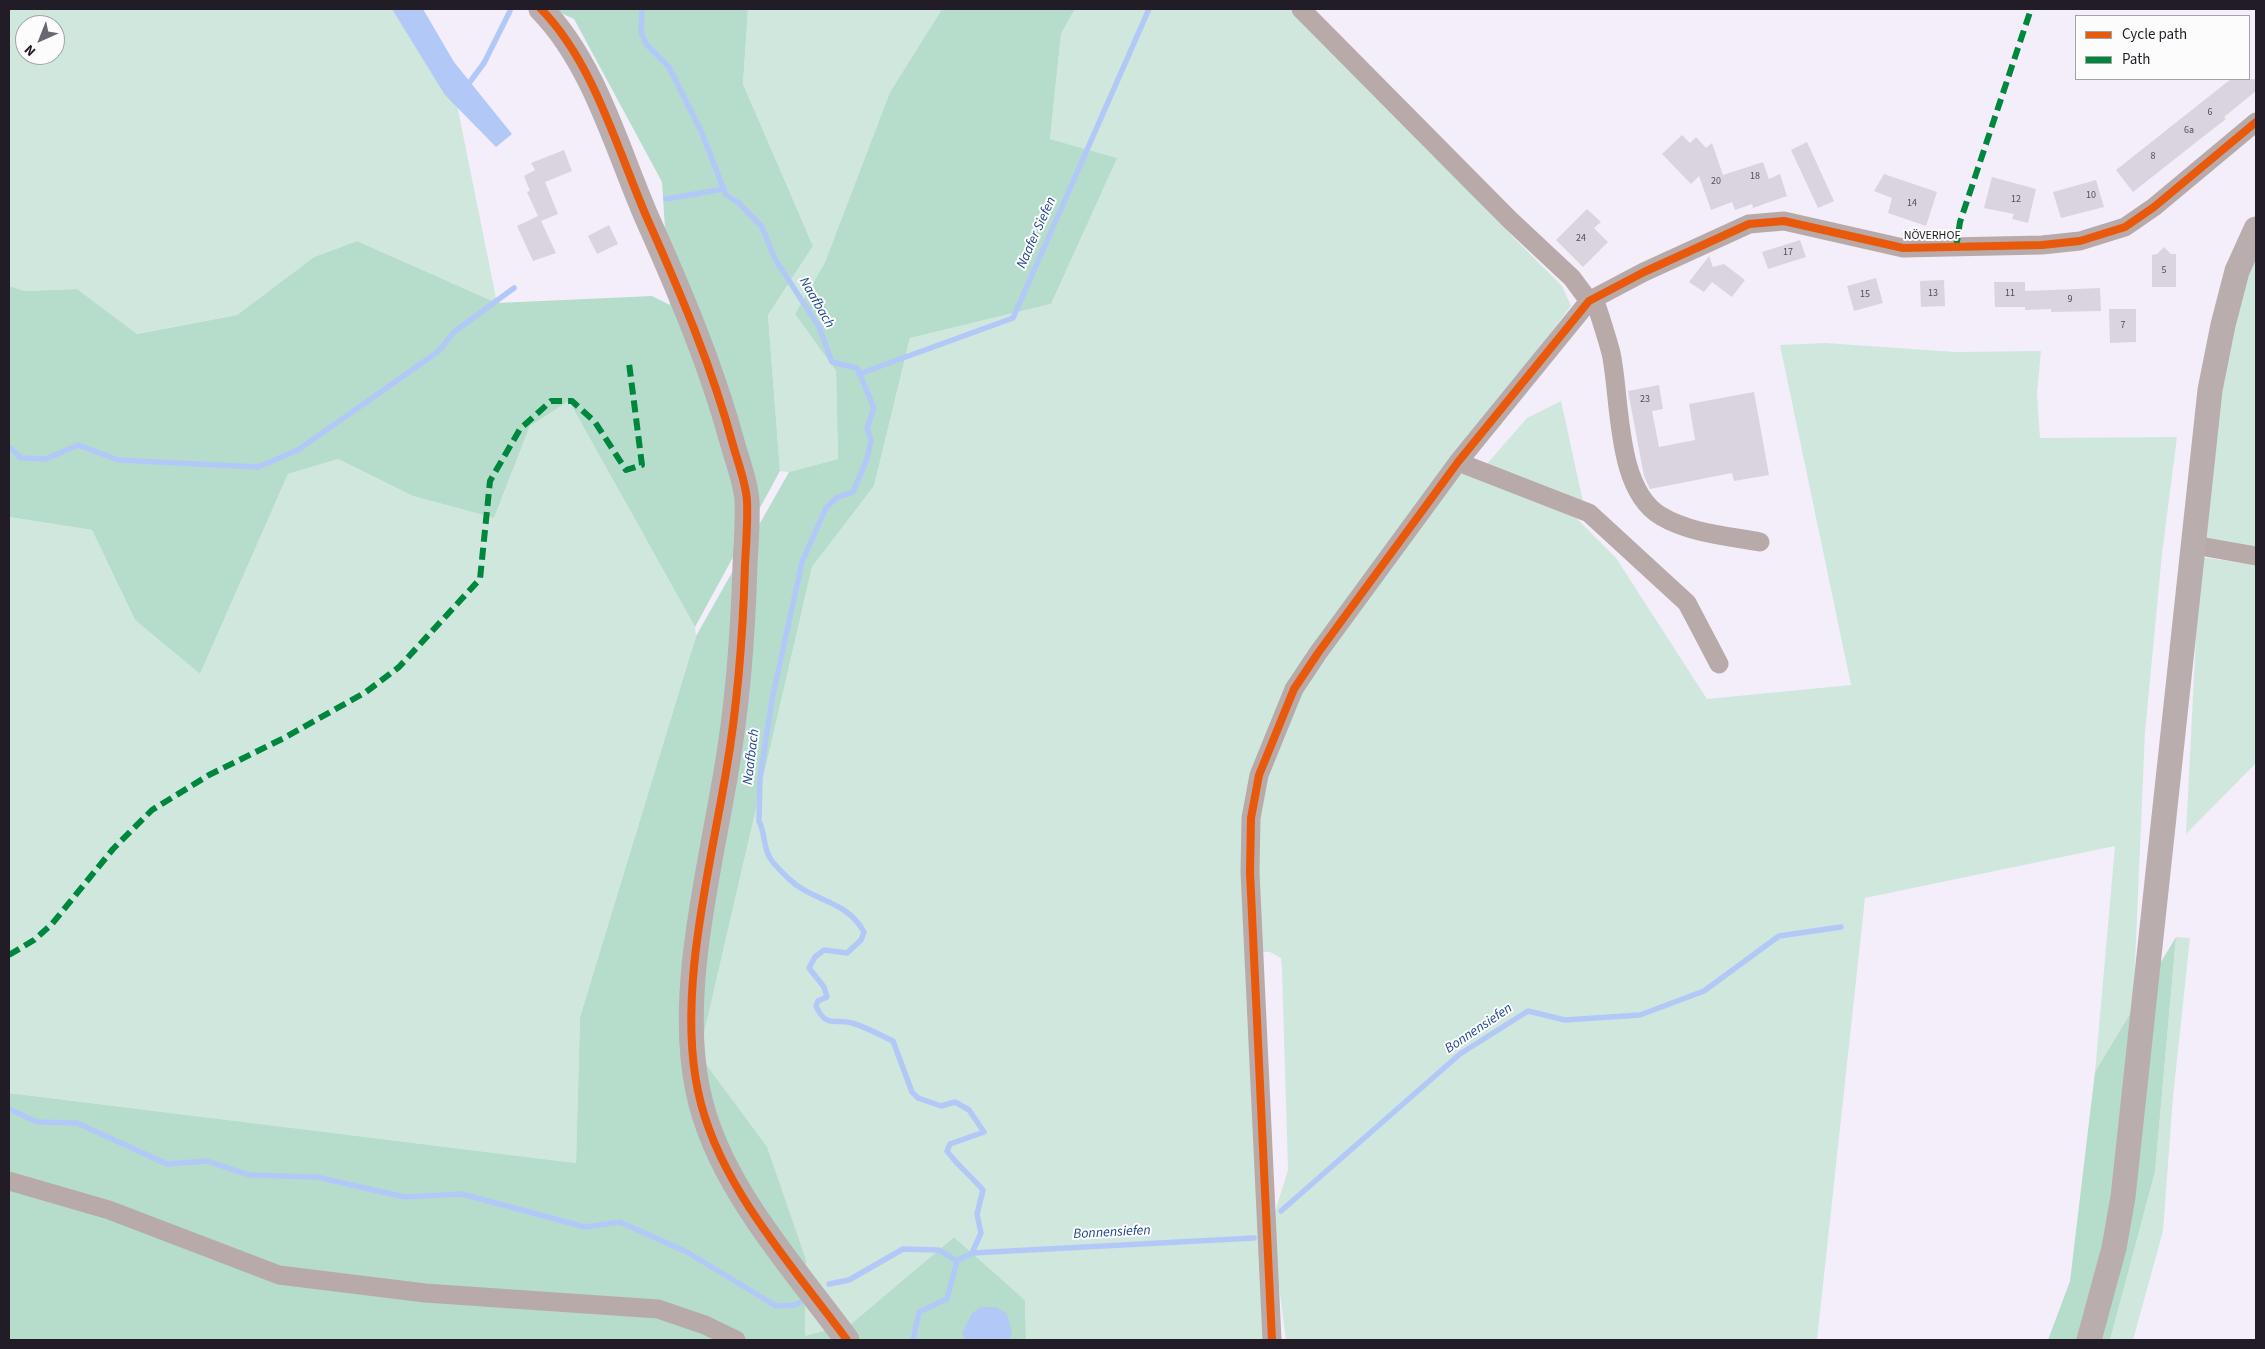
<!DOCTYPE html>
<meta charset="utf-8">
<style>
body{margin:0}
#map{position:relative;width:2265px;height:1349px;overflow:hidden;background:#f4eefa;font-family:"Source Sans 3",sans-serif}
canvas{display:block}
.frame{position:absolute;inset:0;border:10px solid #211c25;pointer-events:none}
.legend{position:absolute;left:2075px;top:15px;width:175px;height:65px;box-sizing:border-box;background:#fcfcfc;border:1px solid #a4a2a6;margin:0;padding:6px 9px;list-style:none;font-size:15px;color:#211c25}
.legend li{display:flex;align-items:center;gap:10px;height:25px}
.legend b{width:25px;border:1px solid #a4a2a6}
.north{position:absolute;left:15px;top:15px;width:50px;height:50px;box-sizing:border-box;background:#fcfcfc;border:1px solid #a4a2a6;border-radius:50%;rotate:224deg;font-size:14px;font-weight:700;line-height:20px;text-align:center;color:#211c25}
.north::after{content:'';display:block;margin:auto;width:18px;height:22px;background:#6b6670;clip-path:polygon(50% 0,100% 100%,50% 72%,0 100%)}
</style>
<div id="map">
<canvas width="2265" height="1349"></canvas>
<div class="frame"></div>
<ul class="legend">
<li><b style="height:6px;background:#e8590c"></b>Cycle path</li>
<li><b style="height:6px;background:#00873e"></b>Path</li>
</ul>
<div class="north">N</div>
</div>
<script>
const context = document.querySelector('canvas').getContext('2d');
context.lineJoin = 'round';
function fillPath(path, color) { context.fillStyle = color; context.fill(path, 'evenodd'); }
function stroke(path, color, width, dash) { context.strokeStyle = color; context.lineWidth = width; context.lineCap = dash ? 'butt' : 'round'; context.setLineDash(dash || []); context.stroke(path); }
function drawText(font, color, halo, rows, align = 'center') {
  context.font = font + ' "Source Sans 3",sans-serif'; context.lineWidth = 4; context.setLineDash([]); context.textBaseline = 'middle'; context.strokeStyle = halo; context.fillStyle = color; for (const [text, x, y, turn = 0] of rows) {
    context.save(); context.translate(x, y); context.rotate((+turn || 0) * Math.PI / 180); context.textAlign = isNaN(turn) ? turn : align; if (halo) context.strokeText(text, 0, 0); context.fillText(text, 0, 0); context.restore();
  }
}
fillPath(new Path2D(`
 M9,9h389l55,76 44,218 -140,-62 -43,16 -77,58 -101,19 -59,-45 -52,2 -16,-5zM25,25h30v30h-30z
 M748,9h194l-52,83 -65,170 -30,52 41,57 2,88 -49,13 -9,-1 -12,-156 45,-69 -70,-162z
 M1075,9h217l99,98 94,102 77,77 9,20 -256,338 -65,140 15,556h-239l-1,-40 -71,-63 -103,87 -46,13 1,-77 -107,-205 113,-488 62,-81 36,-148 141,-34 65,-146 -66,-19 11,-105z
 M2256,256v295l-22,-3 -30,-11 27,-217z
 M1825,343l131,9 85,-1 -4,43 3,44 137,-1 -15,117 -17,178 -12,277 -38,63 20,-226 -250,52 -48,442h-531l-15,-115 17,-55 -6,-199 -1,-13 -11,-6h-12l-2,-129 10,-48 31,-76 165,-234 111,50 43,43 91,141 144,-14 -71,-340z
 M569,401l126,226 1,9 -116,381 -4,146 -567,-70v-576l83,13 43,90 65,54 88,-200 50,-15 75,37 81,22 36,-92z
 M1561,401l23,105 -99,-40 42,-48z
 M2200,557l56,8v198l-70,71z
 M2176,937l14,1 -17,159 -10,134 -30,109h-23l45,-168z`), '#d0e7dd');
fillPath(new Path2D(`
 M552,9h196l-5,75 70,162 -45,69 12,156 -85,156 -126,-226 -39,25 -36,92 -81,-22 -75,-37 -50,15 -88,200 -65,-54 -43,-90 -83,-13v-231l16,5 52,-2 60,45 100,-19 77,-58 43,-16 140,62 155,-7 18,9 -8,-123 -88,-163z
 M942,9h133l-14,25 -11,105 67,19 -66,146 -141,34 -36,148 -62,81 -113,488 68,92 39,113 -1,76 46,-12 103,-87 71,63 1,40h-1017v-247l567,70 4,-146 116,-381 93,-164 49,-13 -2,-88 -41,-57 30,-52 65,-170z
 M2176,937l-21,235 -45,168h-62l22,-59 25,-209z`), '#b6ddcc');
fillPath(new Path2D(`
 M392,9h31l31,53 58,72 -16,13 -51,-52z
 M981,1307h15l11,7 5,18 -3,8h-44l-3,-7 10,-20z`), '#b2c9f8');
stroke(new Path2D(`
 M642,9l-1,23 5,12 23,23 32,64 25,64 13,8 23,24 13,32 44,68 13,35 25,6 17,40 -7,20 4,12 -4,19 -14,33 -17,6 -10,10 -24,54 -30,138 -12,77 -1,44c6,11 4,26 11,37 4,7 12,14 18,20 24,24 58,21 76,54l-3,8 -14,13 -23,-3 -9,7 -6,11 15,19 3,10 -9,4 -2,5c10,23 20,12 36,17 14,4 28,12 41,18l19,51 6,6 23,8 14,-4 14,8 15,22 -34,12 -3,7c10,14 24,25 36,39l-6,24 4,19 -9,20 -15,8 -10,38 -28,13 -6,28
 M467,86l17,-23 26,-52
 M666,199l58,-10
 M859,374l154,-56 136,-309
 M9,447l12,11 25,1 32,-14 40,15 140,7 40,-17 141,-99 15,-19 60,-44
 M9,1109l28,13 40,1 90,41 40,-3 42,14 68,2 87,20 58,-3 123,33 35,-5 67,30 89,54 19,-1 6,-3
 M1281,1211l179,-157 68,-43 37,9 75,-5 64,-24 75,-55 62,-9
 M972,1253l282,-15
 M829,1284l20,-4 54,-31 36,1 18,11`), '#b2c9f8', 5.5);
fillPath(new Path2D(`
 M2231,79h25v12l-32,26 2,2 -22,17 -71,56 -17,-22z
 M1682,135l8,8 6,-6 10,11 6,-5 11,32 40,-13 6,17 11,-5 7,22 -34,12 -1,-4 -17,6 -3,-8 -21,8 -12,-34 -8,8 -29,-30z
 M1807,142l27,59 -16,7 -27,-58z
 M564,150l8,21 -27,11 13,32 -17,7 15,32 -23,8 -16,-35 21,-10 -11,-24 3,-1 -6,-15 11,-6 -4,-7z
 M1884,174l53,18 -11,34 -38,-13 4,-15 -18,-7z
 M1992,177l44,12 -8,34 -16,-4 2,-5 -30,-6z
 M2096,180l8,27 -43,11 -8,-26z
 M1587,209l14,13 -7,6 14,14 -25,25 -27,-27z
 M609,225l9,19 -21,10 -9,-18z
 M1800,240l6,17 -38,12 -6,-17z
 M2164,247l7,7h5v33h-24v-32l5,-1z
 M1709,256l4,11 11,-3 21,16 -13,17 -20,-15 -8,10 -15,-10z
 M1876,278l7,25 -29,8 -7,-25z
 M1944,280l1,26 -24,1 -1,-26z
 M1994,282h31v9l75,-3 1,23 -50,1v-3l-26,1v-3h-30z
 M2109,309h27v33l-26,1z
 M1659,385l4,24 -11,2 7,36 36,-7 -6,-36 65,-12 15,83 -35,6 -2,-8 -82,16 -6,-13 -16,-85z`), '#d9d4de');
stroke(new Path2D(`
 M1301,9l209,211 62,58 17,23
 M1594,298c6,18 12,36 17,55 10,46 4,136 50,163 28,17 67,20 99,26
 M1458,462l131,51 98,90 32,61
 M2194,545l62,11
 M9,1181l100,29 170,65 146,18 233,16 47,16 31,15
 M1272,1340l-22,-468 1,-54 8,-43 35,-86 24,-36 140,-191 131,-161 55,-29 105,-48 35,-3 119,27 139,-3 38,-4 45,-14 29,-20 102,-85`), '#b8aaa9', 19);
stroke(new Path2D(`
 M541,9c53,54 76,140 106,209 33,74 65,149 86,227 5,18 13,38 14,56 1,21 -1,43 -2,64 -2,69 -7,138 -19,207 -16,97 -49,222 -28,319 19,93 94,174 149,249
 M2089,1340l25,-92 9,-51 87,-807 13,-65 14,-54 19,-42`), '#baadae', 25);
stroke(new Path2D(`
 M1956,248l4,-26 71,-213
 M9,955l25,-15 18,-16 61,-75 39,-39 57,-35 75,-37 82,-46 33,-25 81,-88 10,-98 30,-52 31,-28h21l23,21 31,48 16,-5 -13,-102`), '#00873e', 6, [12, 6]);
stroke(new Path2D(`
 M541,9c53,54 76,140 106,209 33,74 65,149 86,227 5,18 13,38 14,56 1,21 -1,43 -2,64 -2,69 -7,138 -19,207 -16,97 -49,222 -28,319 19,93 94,174 149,249
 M1272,1340l-22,-468 1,-54 8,-43 35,-86 24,-36 140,-191 131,-161 55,-29 105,-48 35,-3 119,27 139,-3 38,-4 45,-14 29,-20 102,-85`), '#e8590c', 8);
drawText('10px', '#524d56', null, [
 ["6",2210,113],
 ["6a",2189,131],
 ["8",2153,157],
 ["18",1755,177],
 ["20",1716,182],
 ["10",2091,196],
 ["12",2016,200],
 ["14",1912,204],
 ["24",1581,239],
 ["17",1788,253],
 ["5",2164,271],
 ["13",1933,294],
 ["11",2010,294],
 ["15",1865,295],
 ["9",2070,300],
 ["7",2123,326],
 ["23",1645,400]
]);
drawText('12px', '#211c25', '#fcfcfc', [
 ["NÖVERHOF",1932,236]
]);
drawText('italic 14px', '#1d458c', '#fcfcfc', [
 ["Naafer Siefen",1037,233,-66],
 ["Naafbach",816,303,60],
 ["Naafbach",752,757,-83],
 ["Bonnensiefen",1479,1029,-34],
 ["Bonnensiefen",1112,1233,-3]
]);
</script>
